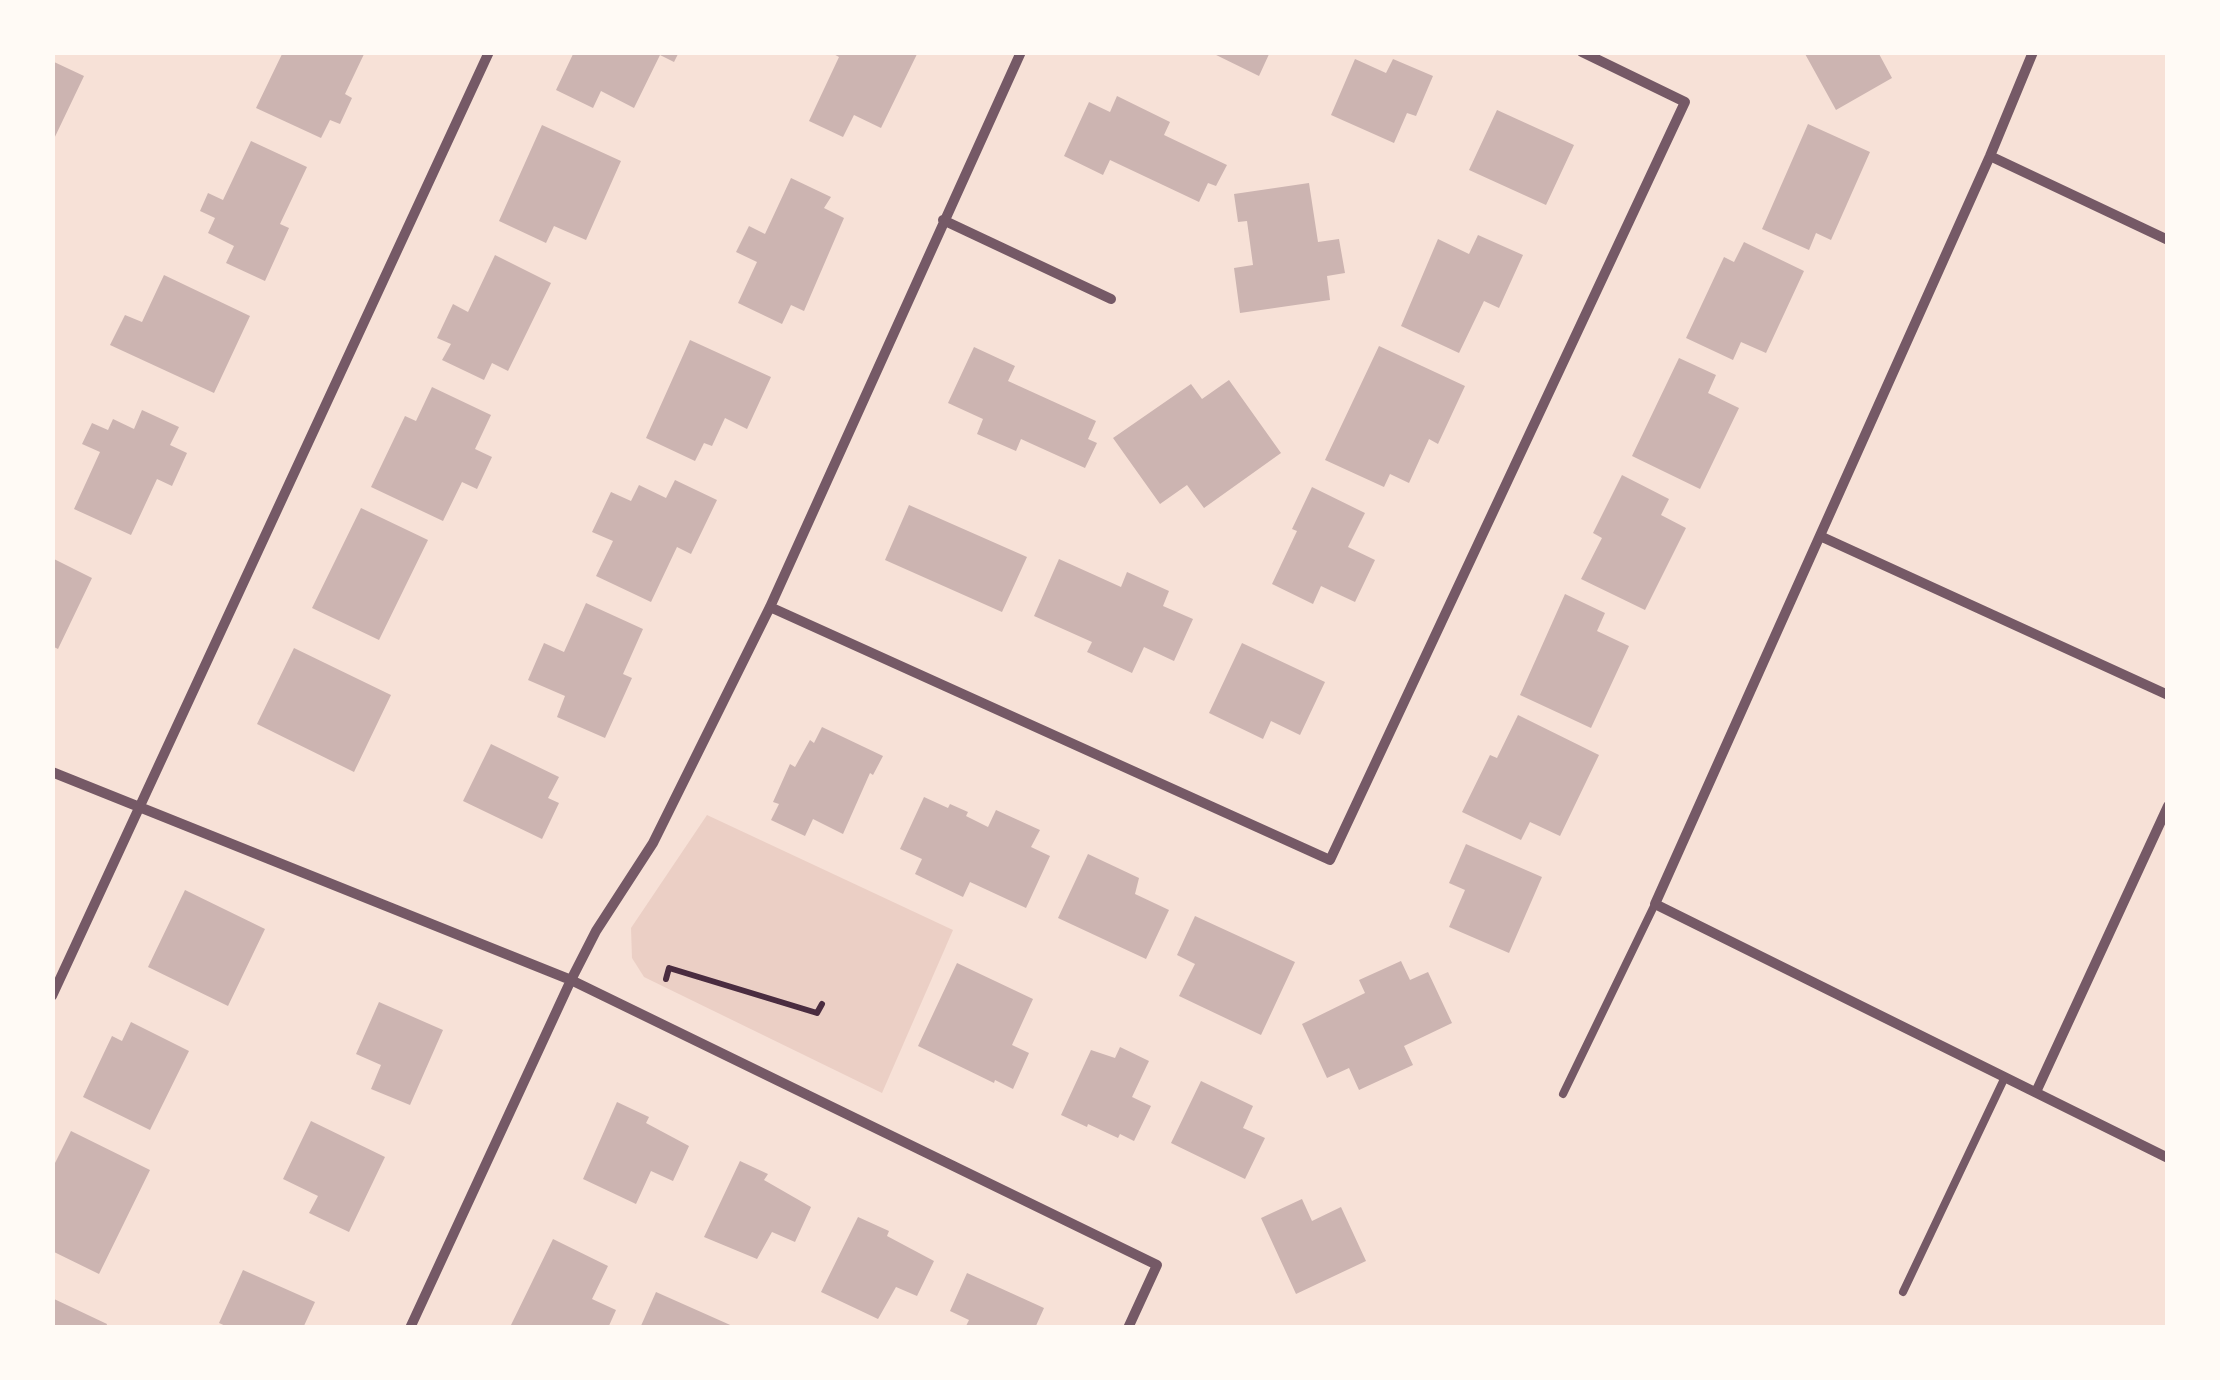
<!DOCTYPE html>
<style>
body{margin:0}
#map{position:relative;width:2220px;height:1380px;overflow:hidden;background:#f7e1d7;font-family:Quicksand,sans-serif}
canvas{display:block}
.frame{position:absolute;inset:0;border:55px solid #fffaf5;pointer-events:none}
</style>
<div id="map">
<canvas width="2220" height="1380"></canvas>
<div class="frame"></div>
</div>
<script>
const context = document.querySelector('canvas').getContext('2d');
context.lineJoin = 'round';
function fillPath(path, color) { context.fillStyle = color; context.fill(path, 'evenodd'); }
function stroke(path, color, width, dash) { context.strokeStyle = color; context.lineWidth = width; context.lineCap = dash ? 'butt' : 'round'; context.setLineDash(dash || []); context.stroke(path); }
fillPath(new Path2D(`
 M707,815l246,115 -71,163 -238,-116 -12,-19 -1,-30z`), '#ebcfc5');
fillPath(new Path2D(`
 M283,52h82l-20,42 7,4 -12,26 -10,-4 -9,18 -65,-30z
 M574,52h105l-5,10 -14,-7 -26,53 -33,-17 -8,17 -37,-18z
 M830,52h88l-37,76 -27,-13 -11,22 -34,-16 30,-64z
 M1210,52h60l-11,24z
 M1804,52h74l14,26 -56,32z
 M1355,59l31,14 7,-14 40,17 -17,40 -9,-3 -13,30 -63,-28z
 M52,61l32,15 -32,67z
 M1117,96l53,26 -6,13 63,30 -11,21 -8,-3 -9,19 -89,-42 -7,15 -39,-19 25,-54 21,10z
 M1497,110l77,35 -28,60 -77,-35z
 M1808,124l62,28 -39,88 -15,-7 -7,17 -47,-21z
 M542,125l79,36 -35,79 -32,-14 -8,17 -47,-22z
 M251,141l56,26 -27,57 9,4 -24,53 -39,-18 8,-17 -26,-13 7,-15 -15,-7 8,-18 15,7z
 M791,178l40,19 -7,11 20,10 -40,93 -13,-6 -9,19 -44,-21 19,-41 -21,-10 13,-26 16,8z
 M1309,183l9,59 21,-3 6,34 -18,3 3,24 -90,13 -6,-45 19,-3 -6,-44 -9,1 -4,-28z
 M1478,235l45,20 -24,53 -15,-7 -25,52 -58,-27 37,-87 31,15z
 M1744,242l60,29 -38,82 -25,-11 -8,18 -47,-22 38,-81 10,5z
 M495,255l56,28 -43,88 -16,-8 -8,17 -42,-20 9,-16 -14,-6 16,-34 15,8z
 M164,275l86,41 -36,77 -104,-48 15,-30 17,7z
 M690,340l81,37 -24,52 -22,-11 -13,28 -8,-3 -9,18 -49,-23z
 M1379,346l86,40 -27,58 -9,-5 -20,44 -19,-9 -6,13 -59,-27z
 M974,347l41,19 -7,15 88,40 -8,18 9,4 -12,25 -64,-29 -5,12 -39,-17 6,-15 -35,-16z
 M1679,358l37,17 -8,18 31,15 -39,81 -68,-33z
 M1229,380l52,73 -77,55 -17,-23 -27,19 -47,-66 78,-54 11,15z
 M432,387l59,28 -16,34 17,8 -15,32 -15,-7 -19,39 -72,-34 34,-71 11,5z
 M142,410l37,17 -9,18 17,8 -15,33 -15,-7 -26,56 -57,-26 26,-57 -18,-8 10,-21 16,7 5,-11 21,10z
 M1622,475l47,24 -8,16 25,13 -41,82 -64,-31 21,-41 -9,-5z
 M675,480l42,20 -26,54 -14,-7 -26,55 -55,-26 17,-35 -21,-9 19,-40 20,9 8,-16 27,13z
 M1312,487l53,26 -17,34 27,13 -20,42 -34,-16 -8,18 -41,-20 25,-53 -5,-2z
 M909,505l118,52 -25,55 -117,-52z
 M361,508l67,32 -49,100 -67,-32z
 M52,558l40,20 -34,71 -6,-3z
 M1059,559l62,28 6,-15 42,19 -6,15 30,13 -19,42 -30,-14 -12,26 -45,-21 5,-10 -58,-26z
 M1565,594l40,19 -8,18 32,15 -38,82 -71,-33z
 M586,603l57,26 -20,45 9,4 -27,60 -48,-21 8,-21 -37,-16 16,-37 20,9z
 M1242,643l83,39 -25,53 -29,-14 -8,18 -54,-26z
 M294,648l97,47 -37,77 -97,-48z
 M1518,715l81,40 -39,81 -30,-14 -9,18 -59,-28 28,-57 7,3z
 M822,727l61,29 -10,19 -3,-2 -27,61 -30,-15 -8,17 -34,-16 8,-16 -6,-2 17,-38 5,3 15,-27 4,3z
 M491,744l68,33 -11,21 11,5 -17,36 -79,-38z
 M924,797l24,11 2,-4 18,8 -2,4 22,11 8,-17 44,20 -9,17 19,9 -24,52 -56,-26 -7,15 -48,-23 7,-15 -22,-10z
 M1466,844l76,33 -33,76 -60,-26 16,-37 -16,-7z
 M1088,854l51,24 -4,16 34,16 -23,49 -88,-41z
 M185,890l80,39 -37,77 -80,-39z
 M1195,916l100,46 -34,73 -82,-39 16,-32 -18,-9z
 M1401,961l9,19 18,-8 24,51 -48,23 9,19 -54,25 -10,-22 -22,10 -25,-54 63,-31 -6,-13z
 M957,963l76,36 -21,46 17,8 -16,36 -18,-9 -1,3 -76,-37z
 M379,1002l64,28 -33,75 -39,-16 10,-24 -25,-11z
 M131,1022l58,29 -39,79 -67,-33 29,-61 10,5z
 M1120,1047l29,14 -17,36 19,9 -17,35 -14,-7 -2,4 -30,-14 -1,3 -26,-12 30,-65 24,8z
 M1201,1081l52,25 -10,22 22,10 -20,41 -74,-36z
 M617,1102l32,15 -3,6 43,23 -16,35 -22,-10 -15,33 -53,-25z
 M311,1121l74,36 -36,75 -40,-19 9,-17 -35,-17z
 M71,1131l79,39 -51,104 -47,-23v-82z
 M740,1161l28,13 -4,6 47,27 -16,35 -23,-10 -15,27 -53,-22z
 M1302,1199l10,22 29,-14 25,54 -70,33 -35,-76z
 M858,1217l31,14 -2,5 47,25 -17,35 -21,-9 -18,32 -57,-27z
 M553,1239l55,27 -16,33 24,11 -8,18 -97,-3z
 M243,1270l72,32 -12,26h-73l-11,-5z
 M967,1273l77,35 -9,20h-70l4,-8 -19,-9z
 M656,1292l81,36h-97z
 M52,1298l55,26 -1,4h-54z`), '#ccb4b1');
stroke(new Path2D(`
 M666,979l3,-11 148,45 5,-9`), '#4a2c40', 6);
stroke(new Path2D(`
 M1563,1094l92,-190
 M1903,1292l102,-215`), '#755966', 8);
stroke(new Path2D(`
 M2033,52l-43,104 -335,748 513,254
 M1990,156l178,84
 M943,220l168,79
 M1820,536l348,159
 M770,607l560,253 355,-758 -103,-50
 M52,772l519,208 586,285 -29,63
 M52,996l437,-944
 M2036,1092l132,-286
 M410,1328l161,-348 25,-49 57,-88 117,-236 251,-555`), '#755966', 10);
</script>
